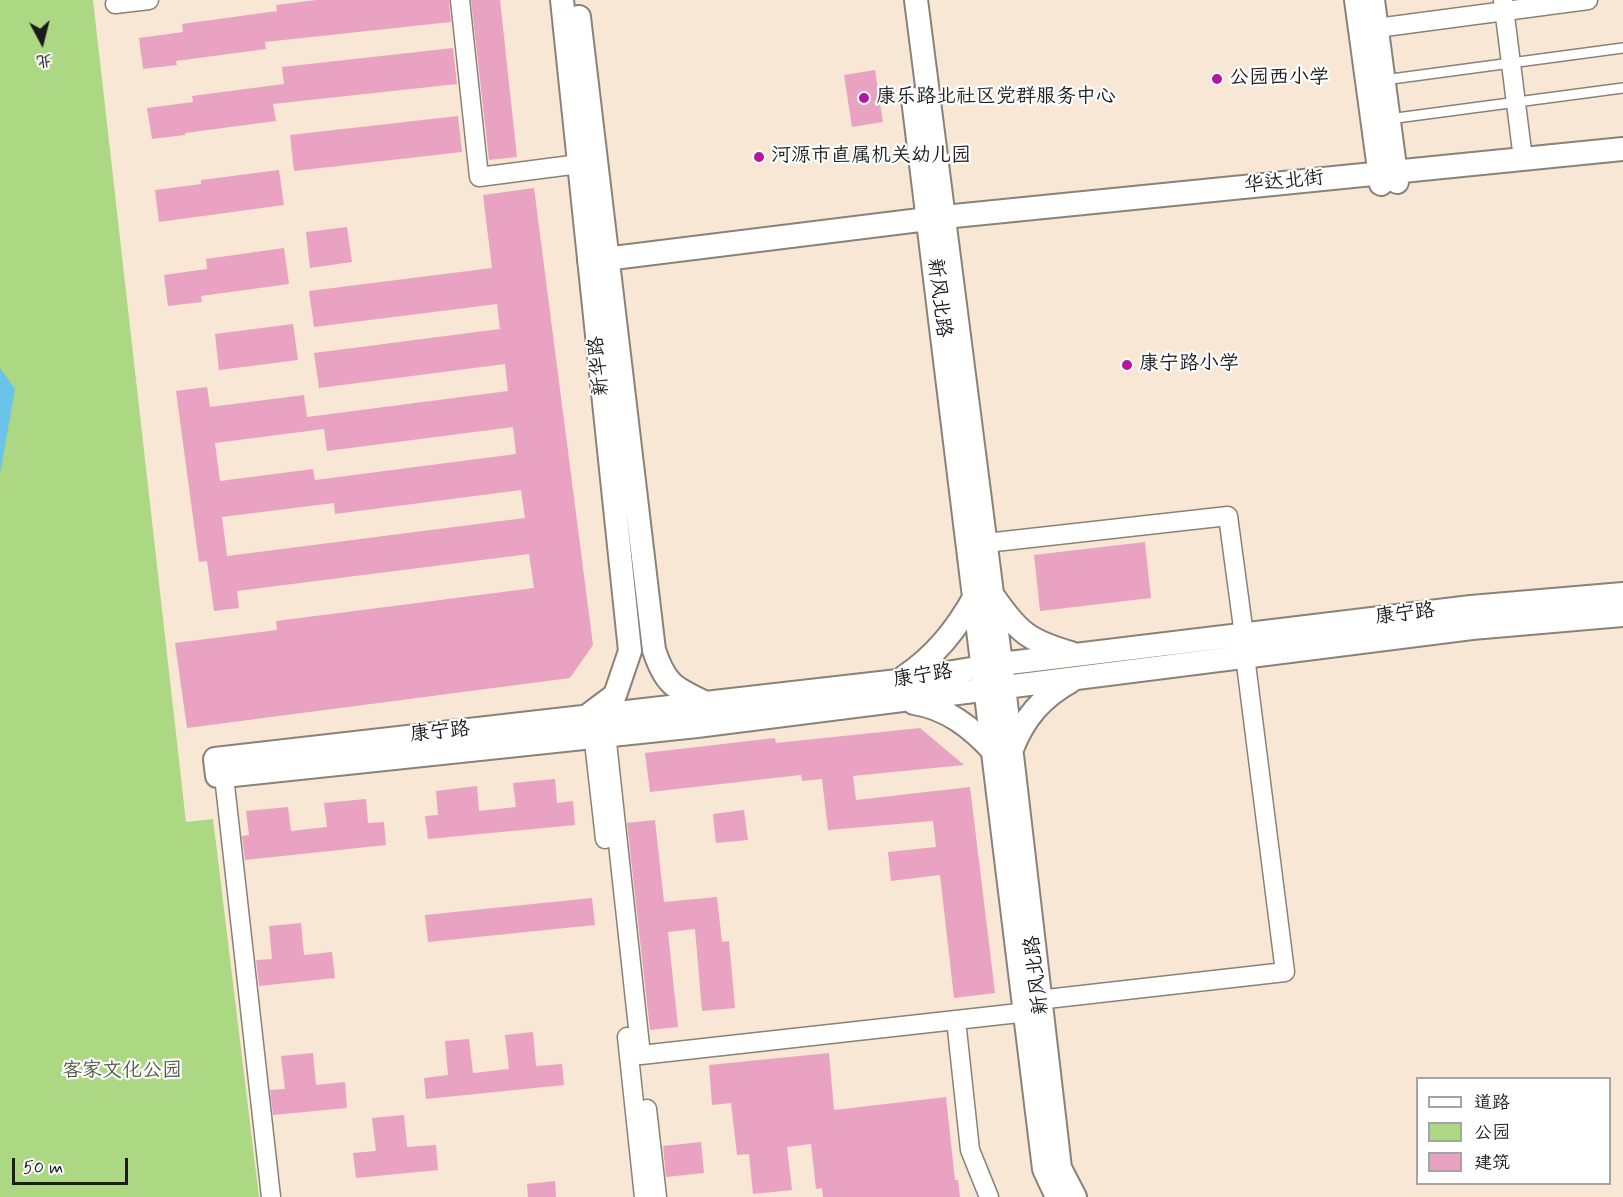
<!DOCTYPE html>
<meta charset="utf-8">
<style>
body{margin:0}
#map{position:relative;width:1623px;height:1197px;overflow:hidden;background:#f7e7d4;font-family:Mynerve,"LXGW WenKai TC",sans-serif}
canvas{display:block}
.legend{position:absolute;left:1416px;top:1077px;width:195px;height:108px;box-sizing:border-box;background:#fff;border:2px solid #a4a4a4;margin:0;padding:8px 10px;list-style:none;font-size:18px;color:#1c1c1c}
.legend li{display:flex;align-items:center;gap:12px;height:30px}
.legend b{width:30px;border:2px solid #a4a4a4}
.north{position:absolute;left:12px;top:12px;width:60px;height:60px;-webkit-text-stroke:4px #fff;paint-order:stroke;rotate:173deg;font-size:16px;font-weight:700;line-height:24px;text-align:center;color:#1c1c1c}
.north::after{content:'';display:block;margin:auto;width:21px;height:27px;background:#1c1c1c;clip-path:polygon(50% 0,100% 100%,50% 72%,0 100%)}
.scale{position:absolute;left:12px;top:1158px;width:116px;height:27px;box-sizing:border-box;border:3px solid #1c1c1c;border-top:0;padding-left:8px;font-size:18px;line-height:21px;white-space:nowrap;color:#1c1c1c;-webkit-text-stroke:4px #fff;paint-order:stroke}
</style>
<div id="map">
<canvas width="1623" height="1197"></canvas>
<ul class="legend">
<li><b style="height:8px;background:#fff"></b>道路</li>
<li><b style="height:16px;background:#acd783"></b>公园</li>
<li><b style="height:16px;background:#eaa2c2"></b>建筑</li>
</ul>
<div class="north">北</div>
<div class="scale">50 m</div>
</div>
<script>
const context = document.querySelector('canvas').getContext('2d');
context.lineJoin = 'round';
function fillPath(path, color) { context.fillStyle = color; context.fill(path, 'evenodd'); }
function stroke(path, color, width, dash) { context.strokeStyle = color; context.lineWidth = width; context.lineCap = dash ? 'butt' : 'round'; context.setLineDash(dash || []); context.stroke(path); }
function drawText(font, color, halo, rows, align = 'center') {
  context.font = font + ' Mynerve,"LXGW WenKai TC",sans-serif'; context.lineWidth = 4.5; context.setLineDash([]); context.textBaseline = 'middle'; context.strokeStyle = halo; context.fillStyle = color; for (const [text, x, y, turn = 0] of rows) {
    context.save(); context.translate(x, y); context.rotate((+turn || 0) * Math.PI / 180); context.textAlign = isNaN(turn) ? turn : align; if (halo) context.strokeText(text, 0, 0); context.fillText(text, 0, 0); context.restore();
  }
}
fillPath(new Path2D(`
 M0,0h93l93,822 27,-3 46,378h-259z`), '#acd783');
fillPath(new Path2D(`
 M0,368l15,21 -15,85z`), '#6ac3e8');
fillPath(new Path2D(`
 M317,0h132l2,22 -186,20 1,7 -90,12 1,4 -34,4 -4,-31 44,-6 -1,-8 95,-13 -1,-6z
 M471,0h29l17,157 -28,3z
 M453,48l4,36 -184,20 3,17 -91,12v2l-33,4 -5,-31 46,-6 -1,-6 92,-12 -2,-17z
 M875,70l8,52 -31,5 -8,-52z
 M458,116l4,36 -168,19 -4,-36z
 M279,170l5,35 -125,17 -4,-32 46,-6v-4z
 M534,188l59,457 -23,33 -383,50 -12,-85 102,-13 -1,-9 258,-33 -5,-34 -292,37 2,17 -25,3 -7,-50 -8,1 -23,-171 31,-4 3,20 94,-12 3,22 201,-26 -3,-27 -186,24 -5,-35 186,-24 -3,-25 -183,23 -5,-36 183,-23 -9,-73zM513,427l3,27 -201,26 -2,-11 -93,12 -5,-38 109,-14 3,22zM521,490l4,28 -298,38 -5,-39 112,-14 1,11z
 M347,227l5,35 -42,6 -4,-36z
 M284,248l5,36 -88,12 1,6 -34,4 -4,-31 43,-6 -1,-10z
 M293,324l5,36 -79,10 -4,-36z
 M1145,542l6,56 -111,13 -6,-56z
 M920,728l44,37 -111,11 3,24 114,-13 25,206 -41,5 -14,-123 -49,6 -3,-29 48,-5 -3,-26 -105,9 -6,-51 -20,2 -1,-6 -151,17 -5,-39 130,-15 1,5z
 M555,779l2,24 16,-2 2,24 -147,14 -3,-23 13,-1 -2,-24 41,-5 2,25 37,-4 -3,-24z
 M366,799l2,24 16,-1 2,23 -141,15 -3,-24 7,-1 -3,-24 42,-4 3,24 36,-4 -3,-24z
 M744,810l4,30 -32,3 -3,-29z
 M655,820l9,82 53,-5 5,45 7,-1 6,67 -33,3 -7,-82 -27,3 10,95 -28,3 -23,-207z
 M592,898l3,27 -167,17 -3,-27z
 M301,923l3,32 28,-3 3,26 -76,8 -3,-26 16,-1 -3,-33z
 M533,1032l3,34 26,-2 2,21 -138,14 -2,-21 24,-3 -3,-34 24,-2 4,34 36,-4 -4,-34z
 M313,1053l3,32 29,-3 2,26 -74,7 -3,-25 15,-1 -4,-33z
 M829,1053l5,57 112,-13 9,83h3l2,17h-137l-1,-9 -6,1 -5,-45 -24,3 5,43 -39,4 -4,-40 -12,1 -6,-52 -19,2 -3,-40z
 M404,1115l3,32 29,-2 2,25 -82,8 -3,-25 23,-2 -4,-33z
 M701,1142l3,31 -38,4 -3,-31z
 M555,1181l1,16h-28l-1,-13z`), '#eaa2c2');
const service = new Path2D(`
 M1384,80l239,-32
 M1389,119l234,-31`);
const minor = new Path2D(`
 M460,0l19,177 100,-13
 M1503,0l20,159
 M115,4l34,-4
 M1377,28l211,-28
 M986,543l242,-27 16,119
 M592,724l13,115
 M605,724l36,331 396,-44
 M224,776l47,421
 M1029,1001l256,-29 -40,-316
 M956,1020l14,130 19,47
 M627,1037l17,160
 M647,1109l10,88`);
const tertiary = new Path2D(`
 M562,0l68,651 -15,44 -28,21
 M916,0l89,695 55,473 15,29
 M1356,0l25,184
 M1373,0l24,182
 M579,17l75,633c11,34 20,38 52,53
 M913,99l131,1070 13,28
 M589,261l355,-44 679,-68
 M1623,594l-152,13 -470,57 -103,17 -683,78 2,17h7l473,-50 775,-98 151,-13
 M994,597c24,35 35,44 77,56
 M904,677c31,-21 52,-47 71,-81
 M914,703c33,5 58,25 80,49
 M1012,749c12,-31 30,-52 59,-68`);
stroke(service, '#8a8278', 12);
stroke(minor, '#8a8278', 21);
stroke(tertiary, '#8a8278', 26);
stroke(service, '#fff', 9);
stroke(minor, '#fff', 18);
stroke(tertiary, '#fff', 22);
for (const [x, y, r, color] of [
 [1217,79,6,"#b5179e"],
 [864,98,6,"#b5179e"],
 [759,157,6,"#b5179e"],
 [1127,365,6,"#b5179e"]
]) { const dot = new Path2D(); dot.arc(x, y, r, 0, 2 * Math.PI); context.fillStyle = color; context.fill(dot); stroke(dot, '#fff', 2); }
drawText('20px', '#1c1c1c', '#fff', [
 ["公园西小学",1229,79],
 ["康乐路北社区党群服务中心",876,98],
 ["河源市直属机关幼儿园",771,157],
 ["康宁路小学",1139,365]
], 'left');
drawText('20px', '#1c1c1c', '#fff', [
 ["华达北街",1284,183,-6],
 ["新风北路",938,298,83],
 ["新华路",600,366,-96],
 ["康宁路",1405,615,-7],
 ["康宁路",923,677,-9],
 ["康宁路",440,733,-6],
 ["新风北路",1038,975,-97]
]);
drawText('20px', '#4e5d40', '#fff', [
 ["客家文化公园",122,1072]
]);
</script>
